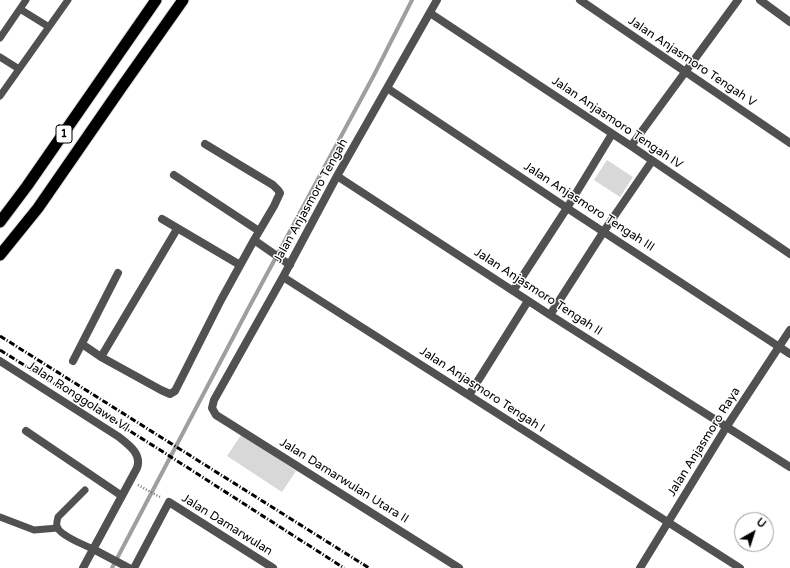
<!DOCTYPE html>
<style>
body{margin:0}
#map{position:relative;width:790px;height:568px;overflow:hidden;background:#fff;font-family:"Varela Round",sans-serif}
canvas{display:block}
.north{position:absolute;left:734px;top:512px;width:40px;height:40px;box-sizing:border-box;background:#fff;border:1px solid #999;border-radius:50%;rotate:39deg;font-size:11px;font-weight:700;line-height:16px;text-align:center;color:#000}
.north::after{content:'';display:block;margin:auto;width:14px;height:18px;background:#000;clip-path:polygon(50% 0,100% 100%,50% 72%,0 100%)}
</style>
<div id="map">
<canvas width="790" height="568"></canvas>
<div class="north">U</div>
</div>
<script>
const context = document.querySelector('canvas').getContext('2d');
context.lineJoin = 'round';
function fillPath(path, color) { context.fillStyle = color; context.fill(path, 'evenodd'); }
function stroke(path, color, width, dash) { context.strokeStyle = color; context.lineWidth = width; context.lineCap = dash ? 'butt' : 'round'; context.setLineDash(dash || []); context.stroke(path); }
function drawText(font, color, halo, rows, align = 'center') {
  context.font = font + ' "Varela Round",sans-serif'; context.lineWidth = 3; context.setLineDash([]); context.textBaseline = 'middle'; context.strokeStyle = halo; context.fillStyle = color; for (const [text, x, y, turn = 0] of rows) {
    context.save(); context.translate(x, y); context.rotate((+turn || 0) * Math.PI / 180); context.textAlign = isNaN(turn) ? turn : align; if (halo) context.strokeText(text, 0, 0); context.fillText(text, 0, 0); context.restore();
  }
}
fillPath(new Path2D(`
 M607,160l26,17 -13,20 -26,-17z
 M241,435l55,36 -14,21 -55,-36z`), '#d8d8d8');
stroke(new Path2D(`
 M112,568l135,-257 127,-236 38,-75`), '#9f9f9f', 4);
const trunk = new Path2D(`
 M0,222l27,-36 129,-186
 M0,255l38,-47 83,-120 62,-88`);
stroke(trunk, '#dbdbdb', 13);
stroke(new Path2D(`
 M138,485l22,12`), '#737373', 2.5, [1, 2]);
stroke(new Path2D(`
 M20,9l29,18
 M0,38l26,-38
 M0,57l19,12
 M0,96l68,-96
 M85,490l-27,27c-1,4 -2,7 -1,10 4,9 27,18 36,22
 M0,517l34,13 24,-2`), '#515151', 7);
stroke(new Path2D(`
 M437,0l-100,176 -54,101 -69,123 -2,8 4,7 243,153
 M580,0l210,143
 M760,0l30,22
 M430,13l201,133 159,108
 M387,88l180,120 223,146
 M631,146l107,-146
 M174,175l85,56
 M337,176l213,139 240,152
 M162,219l78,46
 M254,240l36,25
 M283,277l457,291
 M513,291l54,-83 45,-74
 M550,315l54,-84 48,-70
 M82,344l19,13 60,33 9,4 5,-3 46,-91 33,-60 20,-34 6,-13 -2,-3 -5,-5 -68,-41
 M101,357l76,-128
 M0,361l119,76c10,8 23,17 18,31l-54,100
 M73,361l45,-88
 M469,395l59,-94
 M26,431l96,65
 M93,549l36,19
 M134,568l35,-66 104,66`), '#515151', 8);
stroke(new Path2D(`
 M640,568l87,-142 63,-96`), '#515151', 8);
stroke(trunk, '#000', 11);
stroke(new Path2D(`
 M0,336l369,232
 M0,350l157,98 187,120`), '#000', 3, [6, 2, 1, 2]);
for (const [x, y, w] of [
 [64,134,16]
]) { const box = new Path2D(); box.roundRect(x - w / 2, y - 9, w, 18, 3); context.fillStyle = '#fff'; context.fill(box); stroke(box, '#000', 1); }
drawText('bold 11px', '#000', null, [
 ["1",64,134]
]);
drawText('12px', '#000', '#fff', [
 ["Jalan Anjasmoro Tengah V",692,62,34],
 ["Jalan Anjasmoro Tengah IV",617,123,34],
 ["Jalan Anjasmoro Tengah",311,201,-61],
 ["Jalan Anjasmoro Tengah III",589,207,33],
 ["Jalan Anjasmoro Tengah II",538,292,33],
 ["Jalan Anjasmoro Tengah I",482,390,33],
 ["Jalan Ronggolawe VI",78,397,33],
 ["Jalan Anjasmoro Raya",704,442,-58],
 ["Jalan Damarwulan Utara II",344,481,32],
 ["Jalan Damarwulan",227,525,32]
]);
</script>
